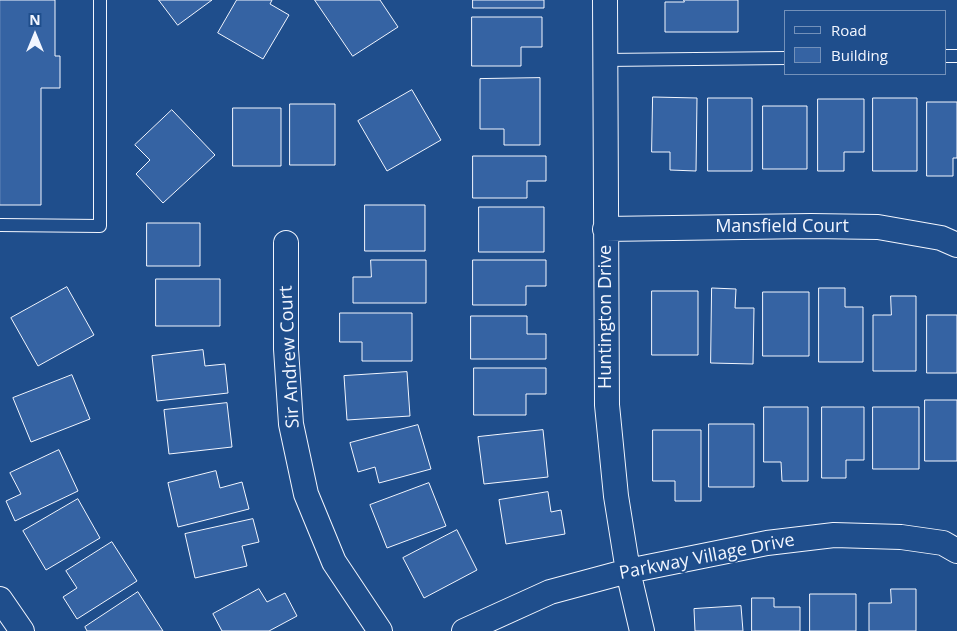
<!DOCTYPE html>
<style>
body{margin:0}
#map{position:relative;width:957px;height:631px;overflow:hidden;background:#1f4e8c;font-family:"Open Sans",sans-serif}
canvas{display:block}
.legend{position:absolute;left:784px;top:10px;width:162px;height:65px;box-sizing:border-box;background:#1f4e8c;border:1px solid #7391ba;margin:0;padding:6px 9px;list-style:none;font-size:15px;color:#f2f6ff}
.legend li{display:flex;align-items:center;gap:10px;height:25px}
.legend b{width:25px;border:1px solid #7391ba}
.north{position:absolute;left:10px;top:10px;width:50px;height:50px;-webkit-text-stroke:4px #1f4e8c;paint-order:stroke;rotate:0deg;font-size:14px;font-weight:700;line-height:20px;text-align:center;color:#f2f6ff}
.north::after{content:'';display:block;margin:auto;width:18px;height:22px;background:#f2f6ff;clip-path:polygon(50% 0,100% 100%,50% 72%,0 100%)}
</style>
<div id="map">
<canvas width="957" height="631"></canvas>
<ul class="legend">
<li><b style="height:6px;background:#1f4e8c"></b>Road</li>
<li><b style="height:14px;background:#3563a3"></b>Building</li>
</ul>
<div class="north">N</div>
</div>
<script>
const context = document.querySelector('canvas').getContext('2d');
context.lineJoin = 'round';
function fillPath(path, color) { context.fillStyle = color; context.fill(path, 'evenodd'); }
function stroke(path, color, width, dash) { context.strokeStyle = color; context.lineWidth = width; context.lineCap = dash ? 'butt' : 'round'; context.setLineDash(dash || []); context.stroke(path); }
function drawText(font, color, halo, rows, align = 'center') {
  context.font = font + ' "Open Sans",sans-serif'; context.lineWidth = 4; context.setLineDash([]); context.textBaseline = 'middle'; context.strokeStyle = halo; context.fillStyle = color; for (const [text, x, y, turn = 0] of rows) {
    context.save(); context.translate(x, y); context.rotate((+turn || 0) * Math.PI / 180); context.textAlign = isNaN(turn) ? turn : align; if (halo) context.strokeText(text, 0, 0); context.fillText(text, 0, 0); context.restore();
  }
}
const building = new Path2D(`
 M0,0h55v56h5v32h-19v117h-41z
 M159,0h53l-34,25z
 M237,0h35l-2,4 19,11 -26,44 -45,-26z
 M315,0h65l18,27 -45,29z
 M473,0h71v8h-71z
 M684,0h54v32h-73v-30h19z
 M472,17h70v30h-21v19h-49z
 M540,78v67h-36v-16h-24v-50z
 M412,90l29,50 -54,31 -29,-50z
 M653,97l44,1 -1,73 -26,-1v-18h-18z
 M708,98h44v73h-44z
 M873,98h44v73h-44z
 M818,99h46v53h-20v19h-26z
 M927,102h30v56h-4v18h-26z
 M290,104h45v61h-45z
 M763,106h44v63h-44z
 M233,108h48v58h-48z
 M172,110l43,45 -52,48 -27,-29 14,-14 -15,-15z
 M473,156h73v25h-19v17h-54z
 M365,205h60v46h-60z
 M479,207h65v45h-65z
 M147,223h53v43h-53z
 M371,260h55v43h-73v-26h18z
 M473,260h73v26h-20v19h-53z
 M156,279h64v47h-64z
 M67,287l27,48 -56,31 -27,-48z
 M712,288l24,1 -1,19h19l-1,56 -42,-1z
 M819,288h26v19h18v55h-44z
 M652,291h46v64h-46z
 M763,292h46v64h-46z
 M891,296h25v75h-43v-56h18z
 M340,313h72v48h-50v-19h-22z
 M927,315h30v58h-30z
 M471,316h56v18h19v25h-75z
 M203,350l2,16 20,-2 3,29 -71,8 -5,-45z
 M474,368h72v26h-20v21h-52z
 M407,372l3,44 -63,4 -3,-44z
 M72,375l18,44 -59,23 -18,-44z
 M925,400h32v61h-32z
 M227,403l5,44 -63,7 -5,-44z
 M764,407h44v74h-26l-1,-19h-17z
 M822,407h42v53h-18v18h-24z
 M873,407h46v62h-46z
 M709,424h45v63h-45z
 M418,425l13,44 -52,14 -4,-16 -17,5 -8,-29z
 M543,430l5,47 -64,7 -6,-47z
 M653,430h48v71h-26v-20h-22z
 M59,450l19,41 -63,30 -9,-20 15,-7 -11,-21z
 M216,471l4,17 22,-6 7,27 -71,18 -10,-44z
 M429,483l17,43 -59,22 -17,-43z
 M548,492l3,20 10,-2 4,24 -59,10 -7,-44z
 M78,499l22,39 -54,32 -23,-39z
 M253,519l6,23 -17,4 5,20 -52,12 -10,-44z
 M457,530l20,40 -53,28 -21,-40z
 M112,542l25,39 -60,38 -14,-22 14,-9 -11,-17z
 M259,589l8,13 18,-9 12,23 -28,15h-47l-9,-17z
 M891,589h25v42h-47v-28h22z
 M138,592l25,39h-76l-2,-4z
 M810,594h46v37h-46z
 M752,598h22v9h26v24h-48z
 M741,606l2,25h-48l-1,-22z`);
fillPath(building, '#3563a3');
stroke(building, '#f2f6ff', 1);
const lane = new Path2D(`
 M946,56h11
 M605,60l181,-2
 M0,225l100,1v-226`);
const street = new Path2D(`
 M605,0l2,405 9,91 12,75 14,60
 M605,229l206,-3 67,1 63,11 16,7
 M286,243v106l5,75 15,70 28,68 46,69
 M0,599l22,32
 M464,631l86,-39 78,-21 139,-28 67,-8 67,2 42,6 14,8`);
stroke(lane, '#f2f6ff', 14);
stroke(street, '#f2f6ff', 26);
stroke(lane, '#1f4e8c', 12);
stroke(street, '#1f4e8c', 24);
drawText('18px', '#f2f6ff', '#1f4e8c', [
 ["Mansfield Court",782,227],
 ["Huntington Drive",606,317,-90],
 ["Sir Andrew Court",290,357,-93],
 ["Parkway Village Drive",707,557,-11]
]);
</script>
